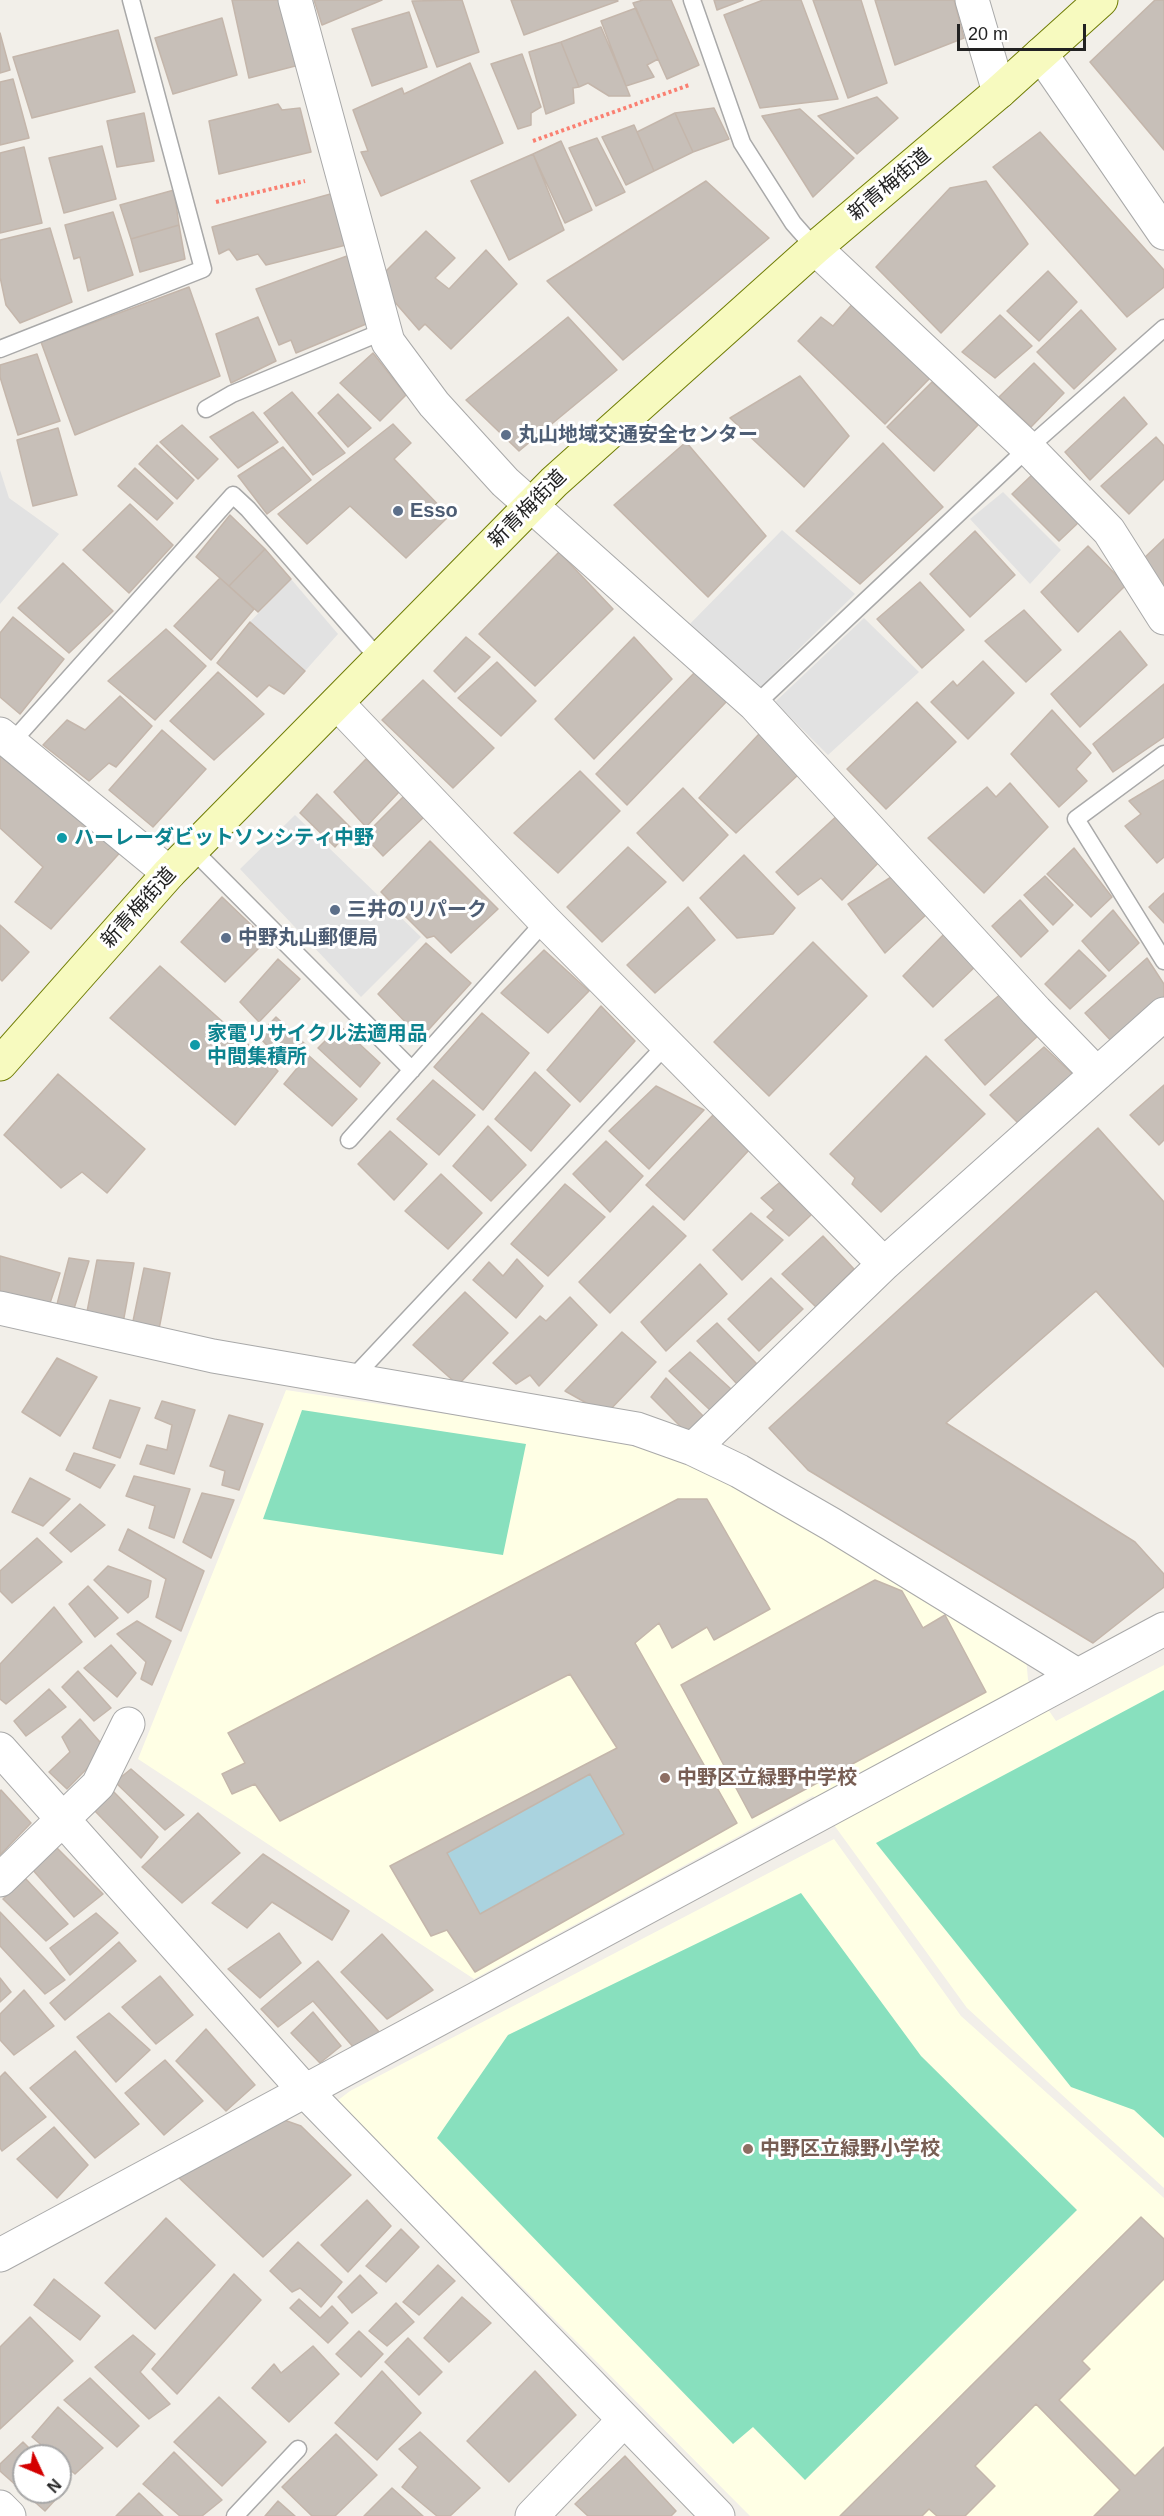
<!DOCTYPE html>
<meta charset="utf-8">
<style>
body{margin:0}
#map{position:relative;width:1164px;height:2516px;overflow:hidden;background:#f2efe9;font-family:Helvetica,sans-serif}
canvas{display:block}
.north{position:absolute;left:12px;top:2444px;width:60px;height:60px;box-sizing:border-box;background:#fff;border:2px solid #a7a7a7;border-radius:50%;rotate:134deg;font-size:16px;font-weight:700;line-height:24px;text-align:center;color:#222}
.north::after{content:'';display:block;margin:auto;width:21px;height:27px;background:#d40000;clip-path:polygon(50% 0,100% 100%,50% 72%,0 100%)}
.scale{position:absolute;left:957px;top:24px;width:129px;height:27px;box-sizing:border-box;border:3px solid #222;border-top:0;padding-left:8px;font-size:18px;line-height:21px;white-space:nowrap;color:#222;-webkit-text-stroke:4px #fff;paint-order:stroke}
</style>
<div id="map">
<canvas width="1164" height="2516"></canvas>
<div class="north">N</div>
<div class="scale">20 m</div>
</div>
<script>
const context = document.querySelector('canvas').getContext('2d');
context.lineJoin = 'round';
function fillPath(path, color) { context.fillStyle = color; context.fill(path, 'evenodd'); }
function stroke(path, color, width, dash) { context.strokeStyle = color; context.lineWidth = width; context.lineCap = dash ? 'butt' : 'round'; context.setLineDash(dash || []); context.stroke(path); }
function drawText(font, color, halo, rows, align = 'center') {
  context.font = font + ' Helvetica,"Noto Sans JP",sans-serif'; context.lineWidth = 6; context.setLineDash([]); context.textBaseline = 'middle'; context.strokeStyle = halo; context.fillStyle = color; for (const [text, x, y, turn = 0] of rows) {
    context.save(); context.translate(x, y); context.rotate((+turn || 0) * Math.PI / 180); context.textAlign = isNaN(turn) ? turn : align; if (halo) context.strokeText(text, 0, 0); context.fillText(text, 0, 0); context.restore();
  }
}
fillPath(new Path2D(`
 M286,1390l307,46 100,26 333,194 2,24 28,41 108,-56v523l-197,-180 -154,-212 -339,183 -336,-220z
 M834,1839l127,177 203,182v318h-414l-413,-415 13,-10z`), '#ffffe5');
fillPath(new Path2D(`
 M302,1410l224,34 -23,111 -240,-36z
 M1164,1690v448l-30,-28 -63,-23 -195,-244z
 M801,1893l120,163 156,154 -272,270 -52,-53 -20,17 -296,-306 71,-103z`), '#88e0be');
fillPath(new Path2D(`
 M0,470l9,28 50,36 -59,70z
 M1003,492l58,58 -31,34 -60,-65z
 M782,530l73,64 -101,99 -68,-65z
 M291,579l47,55 -33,37 -55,-49z
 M864,618l55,54 -91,83 -53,-53z
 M295,815l126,122 -60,60 -121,-128z`), '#e2e2e2');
fillPath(new Path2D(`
 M590,1774l34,60 -144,80 -33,-61z`), '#aad3df');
const building = new Path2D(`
 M232,0h53l14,65 -50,13z
 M314,0h68l-60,25z
 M462,0l17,52 -42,15 -25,-66z
 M511,0h106l1,1 -94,34z
 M643,0h28l28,65 -32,14 -34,-76z
 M714,0h29l-26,10z
 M763,0h38l37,99 -78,9 -36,-93z
 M813,0h48l26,83 -39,15z
 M875,0h79l10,38 -69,27z
 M1155,0h9v150l-74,-88z
 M636,8l22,51 -11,6 7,12 -28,9 -25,-65z
 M409,12l18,55 -55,19 -20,-57z
 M222,18l15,57 -64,19 -18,-56z
 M601,27l25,59 4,10h-21l-21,-13 -9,4 -18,-45z
 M118,30l17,62 -103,26 -19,-61z
 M0,33l10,37 -10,3z
 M561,42l18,45 -6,1 1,15 -28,11 -17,-62z
 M522,54l19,53 -10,6v12l-13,4 -27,-65z
 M470,63l33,80 -122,53 -20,-44 7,-1 -15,-41 49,-22 2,6z
 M13,79l16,59 -29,7v-63z
 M877,97l21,21 -41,36 -39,-38z
 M278,104l4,6 18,-2 11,44 -92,22 -10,-53z
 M714,108l15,31 -36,13 -18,-39z
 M800,109l54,49 -41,39 -51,-81z
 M144,113l10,48 -37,6 -10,-46z
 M675,113l18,39 -39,19 -17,-39z
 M634,125l20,46 -28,14 -24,-48z
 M1040,132l124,138v17l-37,30 -134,-150z
 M597,138l28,54 -29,14 -27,-58z
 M561,141l31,69 -27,13 -32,-69z
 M102,146l14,53 -52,14 -15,-55z
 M24,147l18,76 -42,10v-80z
 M533,154l31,76 -55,30 -38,-79z
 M706,181l63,57 -146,122 -76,-79z
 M986,181l42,63 -87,89 -65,-66 74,-79z
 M174,190l5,35 -48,14 -11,-34z
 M334,193l12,52 -80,20 -8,-11 -21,6 -8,-11 -10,5 -7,-27z
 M113,212l20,63 -45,16 -8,-34 -6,2 -9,-34z
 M179,225l6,34 -45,13 -9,-33z
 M50,228l22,74 -52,21 -14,-18 -6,-28v-37z
 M426,231l29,27 -20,20 14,11 37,-39 31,34 -66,65 -26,-25 -6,6 -26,-30 -11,-25z
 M347,256l24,66 -75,31 -5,-13 -12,5 -23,-56z
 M1048,271l29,31 -38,39 -32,-30z
 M189,287l31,89 -145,59 -34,-93z
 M856,300l77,75 -48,49 -87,-83 23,-24 12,9z
 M1081,310l35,39 -42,40 -37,-37z
 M1000,315l32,31 -37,32 -33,-26z
 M258,317l18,44 -45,22 -15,-49z
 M568,317l49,53 -98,81 -53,-51z
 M373,353l33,42 -26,26 -40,-38z
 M37,354l23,67 -42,14 -18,-58v-12z
 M1034,363l30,30 -33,34 -32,-30z
 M800,376l49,60 -45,51 -74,-69z
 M932,382l46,43 -44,46 -47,-44z
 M292,392l53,61 -32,22 -49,-62z
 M338,394l33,34 -23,19 -30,-34z
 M1124,397l23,27 -57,56 -25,-28z
 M253,412l25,30 -40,26 -28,-31z
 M393,424l18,19 -17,16 55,57 -43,42 -56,-52 -43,38 -29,-30z
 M182,425l36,34 -20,20 -38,-37z
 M58,428l19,67 -44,11 -16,-66z
 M1156,437l8,9v33l-35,35 -28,-28z
 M686,442l80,94 -58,61 -94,-92z
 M883,443l60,64 -83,77 -64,-53z
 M157,445l37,35 -17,19 -38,-35z
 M283,447l28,33 -44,34 -29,-38z
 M135,468l38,35 -16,17 -39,-34z
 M1034,473l45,49 -20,19 -47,-47z
 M130,504l43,41 -44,48 -46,-43z
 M230,515l35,34 -36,37 -33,-29z
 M975,531l40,44 -45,42 -40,-43z
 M1164,539v56l-23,-34z
 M1088,546l38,39 -48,47 -37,-40z
 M265,549l26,30 -33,33 -29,-26z
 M559,552l54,57 -78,77 -56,-52z
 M63,563l50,48 -44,42 -51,-45z
 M220,578l34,31 -43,51 -37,-34z
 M920,582l44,48 -42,38 -45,-49z
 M1024,610l37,40 -35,32 -41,-41z
 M13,617l51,42 -44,55 -20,-17v-64z
 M250,622l55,49 -21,23 -15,-9 -12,12 -40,-34z
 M166,629l40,37 -51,54 -47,-39z
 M1120,631l27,34 -67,62 -29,-33z
 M466,637l24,20 -35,35 -21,-21z
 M634,637l38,42 -78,80 -39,-40z
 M983,661l31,32 -46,46 -37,-37 22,-21 4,5z
 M497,662l39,39 -35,35 -43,-38z
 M697,670l31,30 -101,105 -31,-31z
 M218,672l46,42 -50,46 -44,-39z
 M423,680l71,68 -41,40 -71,-68z
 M1164,684v53l-51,35 -20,-28z
 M120,696l32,30 -36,41 -7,-4 -20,18 -46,-36 24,-25 18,10z
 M917,702l39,40 -70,67 -39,-40z
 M1052,710l39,43 -15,16 11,12 -28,26 -48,-53z
 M162,730l44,39 -53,58 -44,-37z
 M759,734l40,40 -63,59 -37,-35z
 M0,753l125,94 -74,82 -36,-27 28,-35 -43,-39z
 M366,759l33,33 -33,35 -32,-35z
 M580,771l40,40 -62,62 -44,-40z
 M1164,780v77l-7,6 -32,-37 16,-12 -12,-13z
 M1010,783l38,44 -64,66 -56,-55 59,-51 9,10z
 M683,788l45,47 -45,46 -46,-48z
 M317,794l34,34 -16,19 -35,-34z
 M404,796l20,21 -41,39 -19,-20z
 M840,813l43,45 -41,42 -21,-22 -23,17 -22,-23z
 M430,841l68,68 -47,44 -17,-17 -7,2 -46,-46z
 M628,847l38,35 -64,60 -35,-35z
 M1074,848l38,49 -21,20 -44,-43z
 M744,855l51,53 -22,26 -36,4 -37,-40z
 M896,874l32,39 -43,40 -37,-49z
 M1045,876l28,29 -20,20 -29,-30z
 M1164,893v30l-15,-16z
 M222,897l45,43 -42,42 -44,-40z
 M1020,900l28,31 -27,26 -29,-31z
 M688,907l27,33 -60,53 -28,-28z
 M1113,910l26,33 -30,28 -27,-30z
 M0,925l29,27 -27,29 -2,-2z
 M947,931l32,32 -46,44 -30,-31z
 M813,942l54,54 -98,100 -55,-54z
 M426,943l45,40 -50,55 -43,-44z
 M544,950l45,41 -41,42 -47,-40z
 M1079,950l27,26 -36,33 -25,-25z
 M1147,958l17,26v16l-49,45 -30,-32z
 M278,959l22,20 -41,43 -19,-20z
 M160,966l118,105 -43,54 -125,-107z
 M1002,993l39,40 -56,52 -40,-45z
 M601,1006l34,35 -55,61 -33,-32z
 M482,1013l47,40 -46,57 -49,-43z
 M276,1017l30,28 -20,20 -28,-29z
 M340,1026l40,37 -20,24 -42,-39z
 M1044,1047l33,31 -54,50 -33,-33z
 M308,1055l49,44 -25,27 -48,-42z
 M926,1056l59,58 -104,98 -29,-28 3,-6 -25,-24z
 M535,1072l35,33 -39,46 -36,-32z
 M58,1074l87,75 -38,44 -25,-21 -21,16 -57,-53z
 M433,1080l42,35 -36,40 -42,-36z
 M1164,1085v55l-5,5 -29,-30z
 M656,1086l48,24 -55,59 -40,-38z
 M714,1114l36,35 -66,71 -38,-35z
 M488,1126l38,39 -35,36 -38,-35z
 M1098,1128l66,74v165l-68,-76 -150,132 189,119 29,32v13l-71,56 -285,-173 -39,-42z
 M390,1131l37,33 -33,36 -36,-36z
 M606,1141l37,35 -33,36 -37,-38z
 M441,1174l41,39 -34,36 -43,-38z
 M779,1183l33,31 -23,22 -22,-19 7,-7 -13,-12z
 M565,1184l40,33 -57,59 -37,-32z
 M653,1206l33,30 -76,77 -31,-31z
 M751,1213l32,27 -41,40 -29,-30z
 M823,1236l31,33 -38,38 -34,-33z
 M0,1256l60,17 -12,36 -48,-10z
 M69,1258l20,3 -17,54 -17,-3z
 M517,1259l26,27 -27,32 -43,-38 16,-18 14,14z
 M97,1260l37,3 -11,60 -37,-6z
 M700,1264l27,30 -61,57 -25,-29z
 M144,1268l26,5 -11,56 -27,-3z
 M771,1278l32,31 -44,42 -31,-32z
 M465,1292l43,41 -50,52 -45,-40z
 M570,1297l27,28 -58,61 -9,-11 -14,9 -23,-21 47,-47 6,5z
 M717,1323l40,41 -19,21 -41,-44z
 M622,1332l34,30 -50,52 -41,-23z
 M690,1352l41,37 -21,21 -41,-39z
 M57,1358l40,19 -37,59 -38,-24z
 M666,1378l41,42 -17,16 -39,-39z
 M110,1400l30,8 -20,50 -27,-10z
 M162,1401l33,9 -21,64 -34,-10 7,-19 20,5 5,-25 -17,-7z
 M229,1415l34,9 -24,66 -17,-5 3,-14 -15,-5z
 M74,1453l41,12 -15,23 -34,-18z
 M134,1476l56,13 -16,49 -25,-10 6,-22 -29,-10z
 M30,1478l40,21 -27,27 -31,-14z
 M202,1493l32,7 -23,58 -28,-16z
 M678,1499h29l63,110 -56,31 -7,-13 -35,21 -13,-25 -24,20 102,180 -262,149 -28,-42 -16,6 -41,-70 227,-118 -47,-74 -290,147 -25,-37 -23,10 -10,-20 23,-11 -17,-30zM590,1774l34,60 -144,80 -33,-61z
 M80,1504l25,21 -34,27 -21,-19z
 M128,1529l76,42 -23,60 -25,-14 10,-38 -47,-29z
 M37,1538l25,24 -50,41 -12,-12v-20z
 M108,1566l43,15 -3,16 -20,16 -34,-33z
 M875,1580l27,11 21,37 22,-13 41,77 -234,126 -71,-133z
 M88,1586l30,32 -23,19 -26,-33z
 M54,1607l28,35 -76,62 -6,-5v-35z
 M137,1621l34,20 -19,44 -11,-6 5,-17 -29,-28z
 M111,1645l25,28 -19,24 -33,-29z
 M78,1671l33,37 -17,13 -32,-34z
 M49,1689l17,18 -40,29 -12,-15z
 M80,1719l26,30 -39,40 -18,-17 21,-20 -8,-15z
 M131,1769l53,46 -19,15 -50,-48z
 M111,1789l47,48 -17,21 -50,-51z
 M1,1790l30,33 -31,32v-64z
 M198,1813l42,40 -58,50 -40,-36z
 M56,1847l47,47 -29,23 -42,-48z
 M263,1854l86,57 -17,29 -60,-38 -25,26 -35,-25z
 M25,1878l43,46 -22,17 -43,-42z
 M0,1912l65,68 -20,14 -45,-48z
 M96,1913l22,20 -48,42 -20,-27z
 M279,1933l22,30 -41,35 -32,-29z
 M382,1934l51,56 -46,29 -46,-47z
 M119,1942l17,19 -71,59 -15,-17z
 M318,1961l62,72 -25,16 -42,-48 -35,26 -17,-18z
 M160,1976l33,39 -37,29 -34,-37z
 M0,1978l11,14 -11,10z
 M24,1990l30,36 -40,29 -14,-15v-26z
 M313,2012l28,34 -21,17 -29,-30z
 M109,2013l41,37 -34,32 -39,-45z
 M206,2029l49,56 -29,26 -50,-50z
 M75,2051l64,73 -44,34 -65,-70z
 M165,2060l38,41 -39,34 -39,-42z
 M5,2072l41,45 -44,34 -2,-3v-71z
 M284,2120l17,6 50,49 -88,82 -86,-81z
 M54,2127l34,38 -31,33 -40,-39z
 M367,2200l24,26 -43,46 -27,-27z
 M1141,2217l23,22v40l-82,82 8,8 -31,31 76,76 29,-29v69h-70l26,-26 -84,-86 -61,62 20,20 -30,30h-28l-8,-7 -7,7h-82z
 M166,2218l49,47 -60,64 -50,-46z
 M401,2229l18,18 -33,35 -20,-16z
 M298,2242l44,40 -21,25 -21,-19 -8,4 -22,-21z
 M438,2265l17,16 -36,34 -16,-13z
 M234,2274l27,26 -84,94 -25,-25z
 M360,2275l17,18 -25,20 -14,-16z
 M54,2279l46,37 -20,24 -46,-35z
 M462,2297l29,26 -42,39 -25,-24z
 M299,2299l21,19 12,-12 16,17 -20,20 -38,-35z
 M396,2303l18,19 -27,24 -18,-15z
 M30,2317l43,44 -73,68v-82z
 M359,2331l24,23 -22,23 -25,-23z
 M133,2335l22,19 -15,18 30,32 -21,15 -54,-52z
 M408,2338l34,34 -23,23 -34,-33z
 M313,2346l26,28 -50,48 -37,-34 22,-24 7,9z
 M382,2371l39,42 -44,47 -42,-37z
 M535,2371l41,44 -67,67 -42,-41z
 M90,2378l49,48 -22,21 -53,-47z
 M219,2397l47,45 -44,44 -48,-44z
 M58,2407l45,41 -28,26 -15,-13v-5h-6l-22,-19z
 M420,2432l60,56 -30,28h-13l-35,-29 16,-20 -19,-18z
 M336,2434l41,41 -42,41h-23l-30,-29z
 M23,2442l14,14h-13v36h36v-13l7,8 -22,24 -45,-40v-7z
 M174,2452l48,48 -20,16h-22l-37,-32z
 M625,2456l51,55 -5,5h-83l-13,-12z
 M392,2488l31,28h-59z
 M139,2493l24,23h-47z
 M278,2501l17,15h-30z`);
fillPath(building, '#c7bfb8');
stroke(building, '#c4b6ab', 1.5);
const lane = new Path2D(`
 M692,0l50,143 51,80 22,25
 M0,349l203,-80 -72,-269
 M206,409l26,-15 152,-63
 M755,705l273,-257 136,-120
 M12,742l221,-247 15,14 131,150
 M1164,754l-88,65 88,142
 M193,850l219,220
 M349,1140l196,-219
 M351,1380l316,-336
 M235,2516l63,-67`);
const street = new Path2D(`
 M295,0l93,342 46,62 71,78 250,223 281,306 61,63
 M972,0l27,92
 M1041,54l123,179
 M815,248l213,200 81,83 55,87
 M337,703l208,218 339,343
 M0,734l169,139
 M0,1308l213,48 424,73 56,20 46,22 92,53 246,151
 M693,1449l191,-185 280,-250
 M0,1749l305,342 413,425
 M0,1880l98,-95 30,-61
 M0,2255l1164,-626
 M0,2507l9,9
 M532,2516l92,-96`);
const secondary = new Path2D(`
 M0,1064l169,-191 385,-391 261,-234 184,-156 102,-92`);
stroke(lane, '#a9a9a9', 19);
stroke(street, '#a9a9a9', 35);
stroke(secondary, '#707d05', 35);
stroke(new Path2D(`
 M533,141l156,-56
 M216,202l89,-21`), '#fa8072', 4, [3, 3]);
stroke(lane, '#fff', 16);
stroke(street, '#fff', 33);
stroke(secondary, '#f7fabf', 33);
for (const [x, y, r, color] of [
 [506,435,6,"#5c6f8a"],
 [398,511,6,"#5c6f8a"],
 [62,838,6,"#0f9aa8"],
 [335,910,6,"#5c6f8a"],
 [226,938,6,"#5c6f8a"],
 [195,1045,6,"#0f9aa8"],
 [665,1778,6,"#8d6e63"],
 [748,2149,6,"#8d6e63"]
]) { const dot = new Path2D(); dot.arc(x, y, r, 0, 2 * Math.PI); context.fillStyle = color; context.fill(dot); stroke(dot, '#fff', 2); }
drawText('20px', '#222', '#fff', [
 ["新青梅街道",890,185,-40],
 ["新青梅街道",528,509,-45],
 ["新青梅街道",139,908,-48]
]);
drawText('bold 20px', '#4e5e75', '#fff', [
 ["丸山地域交通安全センター",518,435],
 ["Esso",410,511],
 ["三井のリパーク",347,910],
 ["中野丸山郵便局",238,938]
], 'left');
drawText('bold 20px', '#0d838f', '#fff', [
 ["ハーレーダビットソンシティ中野",74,838],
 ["家電リサイクル法適用品",207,1034],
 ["中間集積所",207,1057]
], 'left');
drawText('bold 20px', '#785e54', '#fff', [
 ["中野区立緑野中学校",677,1778],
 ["中野区立緑野小学校",760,2149]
], 'left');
</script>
